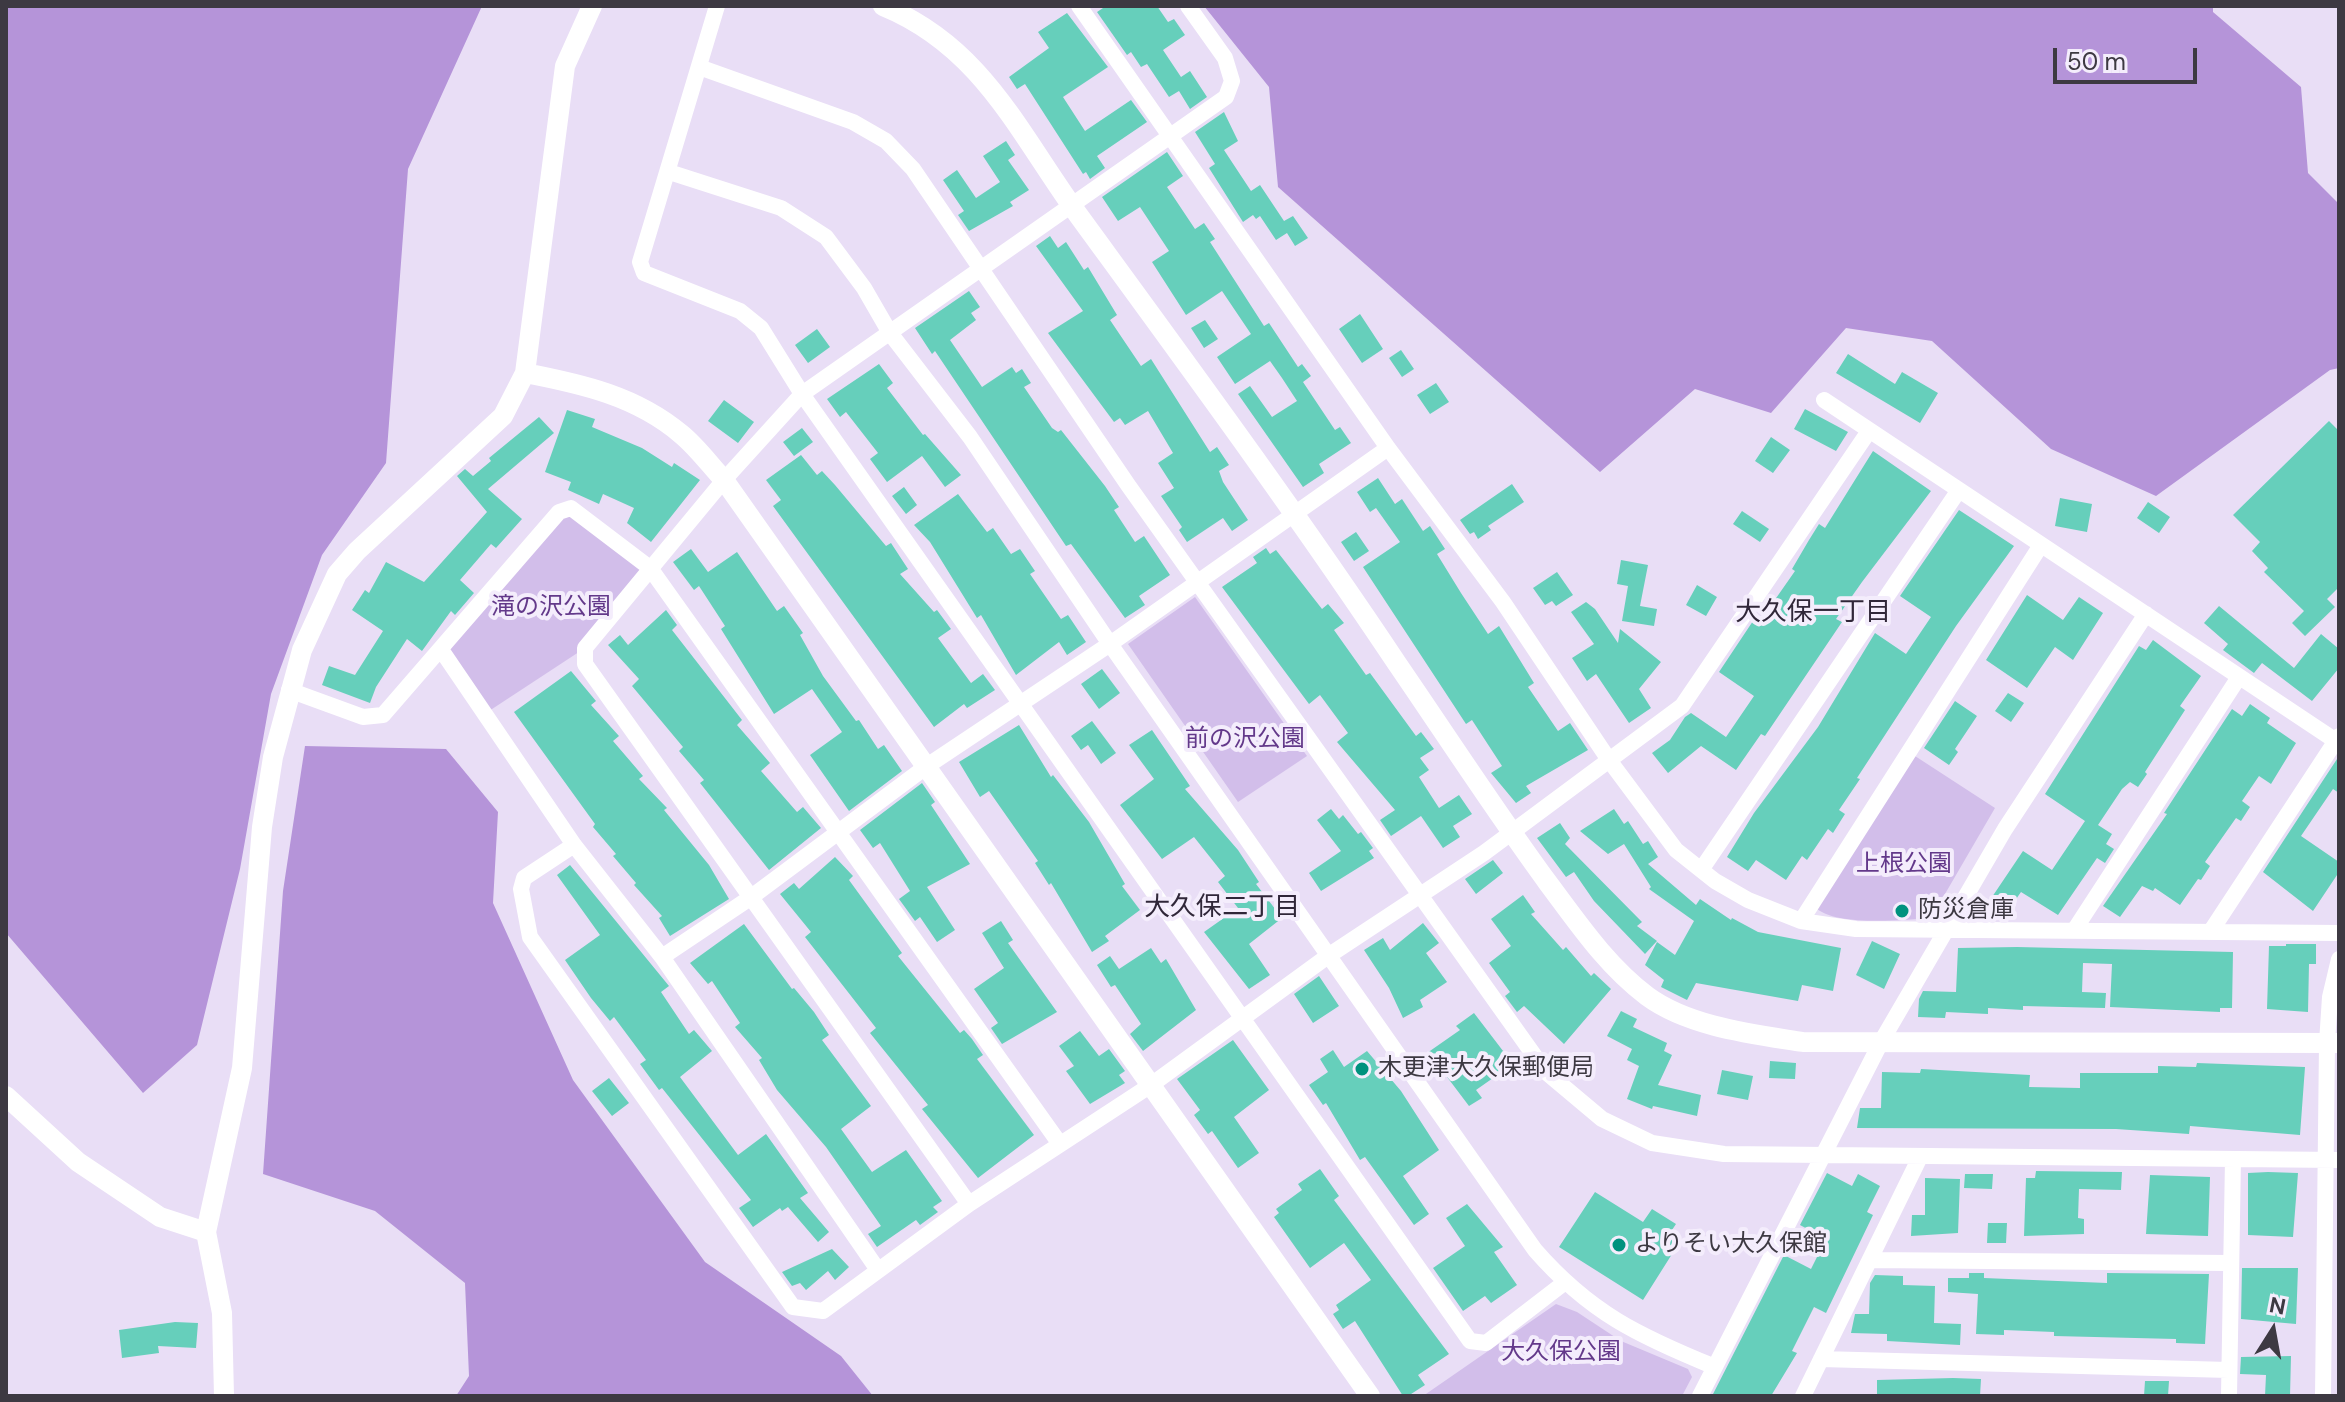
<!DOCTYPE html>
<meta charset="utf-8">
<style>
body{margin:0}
#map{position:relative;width:2345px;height:1402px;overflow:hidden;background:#e9def6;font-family:"DM Sans",sans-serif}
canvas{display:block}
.frame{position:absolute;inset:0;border:8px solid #3d3942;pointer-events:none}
.north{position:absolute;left:2233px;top:1290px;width:80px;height:80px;-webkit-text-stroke:6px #f4edfc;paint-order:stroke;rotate:11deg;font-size:22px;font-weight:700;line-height:32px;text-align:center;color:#3d3942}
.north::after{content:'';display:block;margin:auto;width:28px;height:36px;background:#3d3942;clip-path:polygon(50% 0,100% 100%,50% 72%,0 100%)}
.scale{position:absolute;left:2053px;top:48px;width:144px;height:36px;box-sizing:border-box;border:4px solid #3d3942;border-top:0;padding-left:10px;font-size:24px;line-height:28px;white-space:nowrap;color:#3d3942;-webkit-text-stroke:6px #f4edfc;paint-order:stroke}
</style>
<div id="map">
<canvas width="2345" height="1402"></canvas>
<div class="frame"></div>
<div class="north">N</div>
<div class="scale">50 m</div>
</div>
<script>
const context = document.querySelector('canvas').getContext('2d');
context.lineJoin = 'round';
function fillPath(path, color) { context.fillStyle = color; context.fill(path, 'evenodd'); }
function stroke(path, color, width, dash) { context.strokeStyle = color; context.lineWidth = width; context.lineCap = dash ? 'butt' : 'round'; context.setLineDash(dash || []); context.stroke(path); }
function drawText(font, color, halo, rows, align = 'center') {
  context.font = font + ' "DM Sans","Noto Sans JP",sans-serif'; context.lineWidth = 8; context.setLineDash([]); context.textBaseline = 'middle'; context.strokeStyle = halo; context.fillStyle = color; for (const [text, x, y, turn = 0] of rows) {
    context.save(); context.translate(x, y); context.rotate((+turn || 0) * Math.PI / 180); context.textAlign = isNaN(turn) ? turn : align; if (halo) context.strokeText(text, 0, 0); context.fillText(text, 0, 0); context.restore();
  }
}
fillPath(new Path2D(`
 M571,508l79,60 -65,80 -99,65 -44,-62z
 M1195,597l112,159 -69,46 -110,-158z
 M1915,756l80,52 -64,110c-27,2 -97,9 -116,-11z
 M1556,1304l21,8 44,29 67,28 4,8 -10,19h-259z`), '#d2beea');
fillPath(new Path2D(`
 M6,6h476l-74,163 -22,294 -64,92 -51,139 -31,175 -43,176 -54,48 -137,-160z
 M1204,6h1009v6l88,75 7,86 31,31v164l-9,2 -174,126 -105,-47 -119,-108 -86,-13 -75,85 -76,-24 -95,83 -322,-285 -9,-100z
 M305,746l141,3 52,63 -5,91 80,177 132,182 136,94 32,40h-417l13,-20 -4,-93 -90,-72 -112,-37 20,-283z`), '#b594d9');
fillPath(new Path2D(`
 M1106,6h51l11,16 6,-3 11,16 -22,15 18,27 9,-6 17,26 -17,12 -11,-18 -10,6 -22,-33 -6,3 -10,-15 -4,3 -30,-43z
 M1067,13l41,54 -45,30 22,34 46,-31 16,22 -50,34 8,12 -15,11 -4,-7 -3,2 -58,-90 -8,5 -8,-12 40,-29 -11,-16z
 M1224,112l14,29 -14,9 27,41 9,-6 24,36 9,-5 15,22 -13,8 -8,-13 -11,7 -16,-24 -4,3 -3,-4 -10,7 -34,-54 6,-4 -20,-32z
 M1006,141l9,14 -7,5 21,30 -19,12 3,4 -44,25 -11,-16 6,-4 -21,-31 14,-10 19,28 24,-16 -17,-26z
 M1167,152l16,24 -16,11 28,42 9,-6 11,16 -5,3 54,84 5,-3 29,44 4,-3 9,12 -8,6 32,48 5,-3 11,16 -32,21 5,9 -21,14 -65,-93 12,-8 22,31 25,-16 -15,-23 -12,-17 -35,23 -18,-27 34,-23 -29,-43 -36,24 -34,-53 17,-11 -29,-44 -22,14 -16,-24z
 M1050,236l8,12 8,-6 18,28 4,-3 29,48 -7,5 31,46 10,-7 59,93 7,-5 12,18 -10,6 4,11 25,38 -16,11 -9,-13 -36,24 -8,-12 3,-3 -21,-31 13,-8 -16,-25 15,-10 -25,-42 -23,14 -5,-7 -6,4 -66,-89 35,-22 -47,-65z
 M969,291l11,16 -9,6 5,7 -26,20 32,47 30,-20 4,6 6,-4 9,14 -7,4 28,41 6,4 3,-2 44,56 14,21 -5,3 21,32 9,-6 26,39 -31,21 6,9 -20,13 -54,-74 -5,2 -131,-195 -3,3 -17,-26z
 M1360,314l23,35 -21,14 -23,-34z
 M1205,320l13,19 -14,9 -13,-20z
 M817,329l13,18 -22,16 -13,-18z
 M1401,350l13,19 -12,8 -13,-19z
 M1848,354l47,30 7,-12 36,21 -18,30 -84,-50z
 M879,364l14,19 -6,5 36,47 2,-1 36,41 -16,12 -23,-31 -35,26 -17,-23 8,-6 -32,-41 -6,5 -13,-18z
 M1436,383l13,19 -19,12 -13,-19z
 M724,400l30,22 -16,21 -30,-22z
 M1805,409l43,23 -12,19 -42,-22z
 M567,410l28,9 -3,8 50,21 30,19 2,-4 26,17 -49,62 -24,-19 7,-15 -31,-14 -4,10 -31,-14 3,-8 -26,-10z
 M539,417l15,16 -66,56 34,30 -26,29 -5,-4 -31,36 14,13 -19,22 -4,-4 -29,40 -15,-12 -31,48 -6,16 -48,-18 7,-19 26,9 28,-44 -31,-21 13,-20 4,3 17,-31 38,20 63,-70 -30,-36 8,-7 8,7 18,-15 -2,-3z
 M2329,421l10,10v156l-12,12 8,8 -30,29 -13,-13 12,-12 -40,-39 4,-4 -16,-17 8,-9 -27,-27z
 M802,428l11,14 -19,14 -11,-14z
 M1771,437l19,13 -17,23 -18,-12z
 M1873,451l58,40 -69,91 -26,37 6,3 -77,114 -4,-2 -25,36 -35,-24 -33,27 -16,-20 18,-13 15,-23 6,-4 35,24 28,-41 -35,-24 34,-51 5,3 37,-53 -3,-2 17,-29 10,-16 6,4z
 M801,455l16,20 5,-4 13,14 51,61 5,-3 17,26 -8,5 34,38 3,-2 14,19 -13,9 33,45 12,-9 12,16 -28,18 -3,-4 -30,23 -161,-221 8,-6 -15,-20z
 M1378,478l17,26 7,-5 21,32 7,-5 15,23 -8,5 24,39 27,41 11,-8 35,57 -6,4 30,44 12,-8 18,27 -62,36 5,7 -15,10 -25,-30 11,-7 -30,-46 -6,4 -103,-157 37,-25 -24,-34 -6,4 -13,-20z
 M1512,484l12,18 -36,24 3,4 -13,9 -4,-7 -4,2 -10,-14z
 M904,487l13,18 -11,9 -14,-18z
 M958,494l29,38 6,-4 18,26 9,-5 15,22 -5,3 31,45 7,-4 18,27 -19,13 -8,-13 -43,33 -35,-60 -4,3 -47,-76 -16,-17z
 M2060,498l32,6 -5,28 -32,-6z
 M2148,502l22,15 -11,16 -22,-15z
 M1959,510l55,36 -58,80 -99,152 3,1 -21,31 6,4 -12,19 -5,-4 -21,31 -5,-4 -16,24 -30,-20 -8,11 -21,-14 27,-44 64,-86 57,-94 31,21 25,-37 -31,-21z
 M1742,511l27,18 -9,13 -27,-18z
 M1356,532l13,19 -15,10 -13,-19z
 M1266,548l4,6 6,-4 46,59 6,-5 16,19 -10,7 32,45 4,-2 46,63 5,-4 13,17 -14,9 9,12 -10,7 20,31 20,-13 13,19 -19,12 7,11 -17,11 -22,-32 -30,20 -11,-16 15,-10 -58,-68 11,-9 -28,-38 -11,9 -87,-117 35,-24 -4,-6z
 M691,549l17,23 29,-20 40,59 7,-5 19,27 -3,2 23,41 33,45 3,-1 19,29 6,-4 18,26 -53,40 -39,-56 32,-23 -30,-43 -38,25 -53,-85 4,-3 -26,-40 -5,4 -21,-28z
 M1621,560l27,5 -8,41 17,3 -3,17 -32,-5 6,-35 -11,-2z
 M1557,572l16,23 -17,11 -4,-5 -7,4 -12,-17z
 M1697,585l20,12 -11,19 -20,-11z
 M2027,595l36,25 16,-23 24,16 -30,47 -18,-13 -28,41 -41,-28z
 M1586,602l9,7 23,34 2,-14 41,33 -22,27 12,19 -22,15 -33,-49 -9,7 -15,-23 22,-14 -23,-32z
 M2219,606l75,62 27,-34 18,15v19l-27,33 -50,-38 -8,10 -31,-23 5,-6 -24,-21z
 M666,610l11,15 -5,5 70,90 -5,5 33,38 -9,8 36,41 6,-5 18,21 -52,42 -69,-87 4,-3 -25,-29 4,-4 -51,-61 7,-7 -31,-34 12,-10 8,10z
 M2153,640l48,36 -21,30 5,4 -40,62 2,2 -9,13 -8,-5 -8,7 -24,36 14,9 -6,10 8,5 -9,14 -8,-5 -39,57 -37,-23 -14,20 -17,-12 33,-49 29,19 33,-49 -40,-27 94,-148 7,4z
 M1102,669l18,24 -21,16 -18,-25z
 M571,671l25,30 -5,4 28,31 -6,5 30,35 -4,3 28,29 -3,2 45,55 20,34 -59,37 -11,-18 3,-2 -28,-31 2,-2 -23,-27 3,-2 -23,-27 2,-3 -81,-112z
 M2008,693l16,10 -13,19 -16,-11z
 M1955,701l22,15 -22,33 3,3 -9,13 -25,-17z
 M2250,704l20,14 -3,5 29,20 -25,41 -12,-8 -17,25 8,6 -9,14 -5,-3 -31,44 5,4 -9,14 -3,-1 -18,26 -25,-17 -2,3 -11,-5 -22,31 -17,-11 64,-92 -3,-1 68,-104 10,7z
 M1092,721l24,32 -15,11 -13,-19 -7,5 -10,-14z
 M1019,725l32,52 2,-2 36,47 36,62 -3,2 18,24 -35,26 4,5 -17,11 -41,-69 -2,2 -14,-22 3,-2 -49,-70 -9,6 -21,-35z
 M1152,730l38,56 -5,3 53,61 21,32 -3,2 26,34 -33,26 21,31 -21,14 -45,-57 34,-24 -20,-26 7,-6 -31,-39 -32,22 -42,-54 34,-26 -25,-34z
 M2339,756v37l-6,-4 -32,47 38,26v10l-26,39 -50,-39z
 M922,783l13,19 -4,3 39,59 -43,23 28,43 -18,12 -17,-25 -5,4 -16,-22 11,-8 -30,-48 -7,5 -13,-18z
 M1331,809l8,10 4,-4 15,19 3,-2 12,16 -4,3 5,7 -53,33 -12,-18 32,-22 -24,-31z
 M1614,809l10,15 4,-3 15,23 5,-3 10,16 -10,7 48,41 4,-6 31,21 1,-2 26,14 83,16 -8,43 -31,-6 -4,16 -102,-18 -9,17 -26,-13 3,-7 -19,-15 12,-23 18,13 19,-34 -45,-32 2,-2 -27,-43 -16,10 -28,-23z
 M1560,823l10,15 -5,6 77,78 -5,4 20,15 -12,13 -51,-53 -20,-29 -8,5 -29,-39z
 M835,857l18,19 -4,4 53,73 -4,3 62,77 4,-3 8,9 11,16 -6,4 57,76 -56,43 -56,-69 6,-4 -58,-72 6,-5 -71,-91 6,-5 -31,-38 14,-11 5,6z
 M1493,860l10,13 -27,21 -11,-15z
 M570,865l99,121 -8,6 28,42 5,-4 18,21 -32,26 58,78 28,-21 42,59 -8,5 29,34 -11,10 -30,-35 -6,4 -2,-3 -27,19 -14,-19 12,-8 -89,-112 -3,2 -19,-26 6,-4 -32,-43 -4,4 -19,-23 -26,-38 35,-25 -43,-60z
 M1523,895l12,17 -4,2 32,36 3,-3 25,29 3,-3 17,16 -47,55 -40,-38 -7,6 -12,-16 5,-4 -21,-29 22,-17 -20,-27z
 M1001,921l12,19 -5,3 49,69 -55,32 -11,-16 7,-5 -24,-34 30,-21 -22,-35z
 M1423,923l16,20 -13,10 21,29 -27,18 3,7 -20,11 -14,-30 -25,-38 19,-12 7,12z
 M744,924l48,65 2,-1 20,24 15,23 -7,5 49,66 -30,23 31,43 34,-22 36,51 -9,6 5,5 -18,13 -4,-5 -39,27 -9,-13 13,-8 -55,-79 -49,-57 -18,-30 3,-2 -27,-31 5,-4 -28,-42 -4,3 -18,-21z
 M1872,941l28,13 -16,35 -28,-14z
 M2286,944h30v20h-7l-1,48 -41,-3 2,-63h17z
 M2017,947l216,5 -1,56h-12v4l-110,-5 2,-43 -29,-1 -1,29 24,1 -1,15 -82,-2v4l-35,-2v6l-42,-2 -1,6 -27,-1 1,-18 4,-8 33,1 2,-44z
 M1151,948l10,15 5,-4 30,51 -53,41 -13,-17 11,-10 -26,-39 -4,2 -14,-22 13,-9 9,13z
 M1319,976l20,30 -26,17 -19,-29z
 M1621,1011l16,8 -4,8 34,16 -3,8 8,4 -14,30 43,10 -4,21 -44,-10 -1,3 -25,-10 12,-33 -12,-6 5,-11 -25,-13z
 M1474,1013l39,51 -37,26 6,8 -13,8 -31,-41 -12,8 -9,-13 43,-30 -4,-4z
 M1080,1031l19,25 10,-7 16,22 -6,4 6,8 -35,21 -24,-33 8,-5 -15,-20z
 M1233,1040l36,50 -35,27 25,36 -21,15 -26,-37 -4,3 -14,-19 6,-5 -23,-31z
 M1333,1050l11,17 23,-16 34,40 38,59 -36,26 26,38 -15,11 -49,-68 -5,3 -34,-57 -3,2 -14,-20 19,-13 -8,-13z
 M1770,1061l26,2 -1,16 -26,-1z
 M2197,1063l108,4 -5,68 -110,-9 -1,8 -73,-5 -259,-1 3,-20h21l1,-36 38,1 1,-4 109,6 -1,12 51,1v-15h78v-7l38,1z
 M1722,1070l31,6 -5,24 -31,-6z
 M609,1078l20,25 -17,13 -20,-25z
 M1320,1169l19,27 -5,4 115,154 -31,21 7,10 -17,11h-5l-48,-75 -12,8 -10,-15 6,-4 -3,-5 35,-25 -27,-37 -34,25 -36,-51 5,-4 -3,-4 26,-19 -4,-6z
 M2036,1171l86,1 -1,18 -42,-1 -1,29 6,1v15l-60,2 2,-58h9z
 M2268,1172l30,1 -5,64 -45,-2v-62z
 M1827,1173l25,13 6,-12 22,12 -13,26 6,3 -47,98 -12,-6 -22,44 5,2 -26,43h-59l72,-141 27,14 15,-30 -26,-14z
 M1965,1174h28l-1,15 -28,-1z
 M2150,1175l60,2 -2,59 -62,-2z
 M1925,1178l35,1 -2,54 -47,3 1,-21h13z
 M1595,1192l48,30 9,-13 24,15 -8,12 11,7 -36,57 -84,-53z
 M1467,1204l36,43 -9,5 23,33 -26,18 -6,-7 -22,15 -30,-43 32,-22 -19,-28z
 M1988,1223h19l-1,20h-19z
 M832,1249l17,18 -14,13 -7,-9 -22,19 -6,-7 -8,3 -10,-14z
 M2242,1268h56l-2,56 -55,-5z
 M1969,1273h15v5l123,5v-10l102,1 -4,70 -29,-1v-4l-122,-3v-4l-50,-2v5l-28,-1 2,-40 -30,-2v-14h21z
 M1875,1275l28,1v9l32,1 -1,37 27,1 -1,21 -73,-4v-7l-36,-1 4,-19h14l1,-31z
 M175,1322l23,1 -2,25 -38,-2 1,7 -37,5 -3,-28z
 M2291,1356l-1,40h-25l1,-21 -26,-1 1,-17z
 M1953,1378l28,1 -1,17h-103v-16z
 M2145,1381h24l-1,15h-24z`), '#66cfbb');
stroke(new Path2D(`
 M717,6l-77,256 4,11 96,38 21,17 41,66 668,947 16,2 78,-60
 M1079,6l309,442 115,154 106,158 67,90 39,31 33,19 53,21 55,8 483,4
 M699,67l154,55 33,19 27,28 215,316 418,587 56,47 50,24 72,11 615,6
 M669,172l112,36 45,29 38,51 26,45 80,104 140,207 425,606c55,63 104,86 180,117
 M1824,400l515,343
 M442,651l132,194 88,112 216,313
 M289,690l74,27 20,-2 176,-203 12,-4 79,60 410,576
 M574,845l-50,33 -3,11 9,48 263,370 30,4 146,-107 182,-119 177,-129 156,-103 198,-147 187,-275
 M1701,870l258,-380
 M1801,921l240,-376
 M2075,929l164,-252
 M2211,931l128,-195
 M662,957l88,-59 177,-132 183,-122 278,-196
 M969,1204l-384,-540v-16l139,-168 78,-86 424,-297 6,-16 -7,-23 -37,-52
 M1870,1260l361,3
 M1821,1359l408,11
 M1700,1396l181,-354 124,-213 141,-215
 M1803,1396l117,-239
 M2229,1396l4,-237
 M2323,1396l4,-353 3,-46 9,-38`), '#fff', 16);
stroke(new Path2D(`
 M883,6c100,41 136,128 196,210 108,148 217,296 319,449 50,73 98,147 150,218 30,40 58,82 99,113 42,31 106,38 156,46l536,1
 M525,373c57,11 111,23 156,61 16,13 29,31 43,46l646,916
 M6,1096l72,66 82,55 46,15
 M224,1396l-2,-83 -16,-81 36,-164 20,-241 11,-70 29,-107 35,-76 20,-23 146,-135 22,-43 40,-307 27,-60`), '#fff', 20);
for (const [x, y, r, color] of [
 [1902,911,8,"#00927e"],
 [1362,1069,8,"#00927e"],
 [1619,1245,8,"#00927e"]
]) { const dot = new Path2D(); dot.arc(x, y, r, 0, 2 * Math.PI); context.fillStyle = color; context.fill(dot); stroke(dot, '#f4edfc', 3); }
drawText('24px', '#63398a', '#f4edfc', [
 ["滝の沢公園",551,608],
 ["前の沢公園",1245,740],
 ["上根公園",1904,865],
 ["大久保公園",1561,1353]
]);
drawText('24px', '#3d3942', '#f4edfc', [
 ["防災倉庫",1918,911],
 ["木更津大久保郵便局",1378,1069],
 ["よりそい大久保館",1635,1245]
], 'left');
drawText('26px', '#302739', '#f4edfc', [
 ["大久保一丁目",1813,613],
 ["大久保二丁目",1222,908]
]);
</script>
